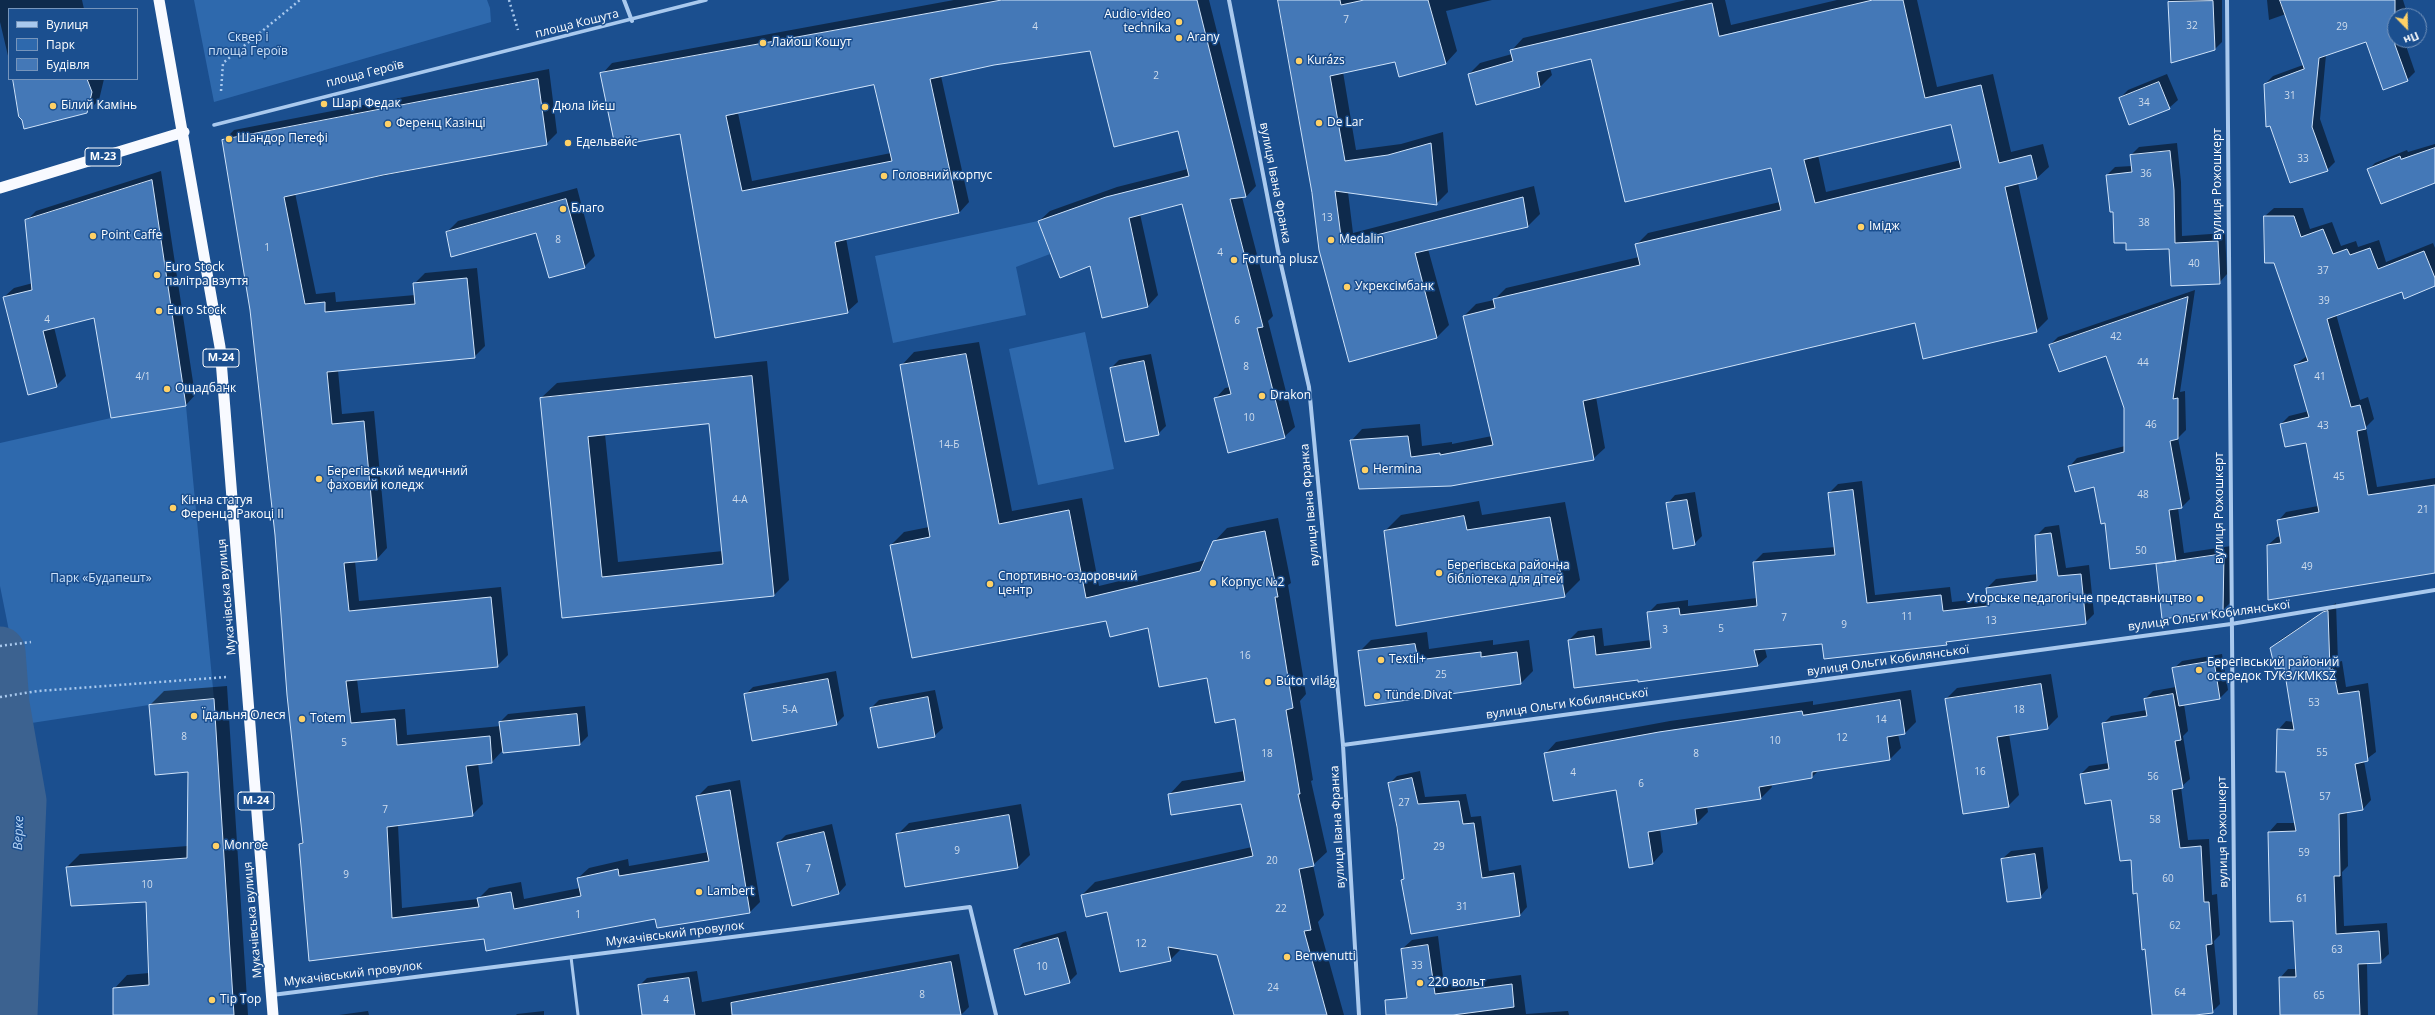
<!DOCTYPE html>
<meta charset="utf-8">
<style>
body{margin:0}
#map{position:relative;width:2435px;height:1015px;overflow:hidden;background:#1b4f8f;font-family:"Open Sans",sans-serif}
canvas{display:block}
.legend{position:absolute;left:8px;top:8px;width:130px;height:72px;box-sizing:border-box;background:#1b4f8f;border:1px solid #7695bc;margin:0;padding:5px 7px;list-style:none;font-size:12px;color:#fff}
.legend li{display:flex;align-items:center;gap:8px;height:20px}
.legend b{width:20px;border:1px solid #7695bc}
.north{position:absolute;left:2387px;top:8px;width:40px;height:40px;box-sizing:border-box;background:#1b4f8f;border:1px solid #7695bc;border-radius:50%;rotate:157deg;font-size:11px;font-weight:700;line-height:16px;text-align:center;color:#fff}
.north::after{content:'';display:block;margin:auto;width:14px;height:18px;background:#ffd166;clip-path:polygon(50% 0,100% 100%,50% 72%,0 100%)}
</style>
<div id="map">
<canvas width="2435" height="1015"></canvas>
<ul class="legend">
<li><b style="height:5px;background:#a9c9ee"></b>Вулиця</li>
<li><b style="height:11px;background:#2e69ad"></b>Парк</li>
<li><b style="height:11px;background:#4478b7"></b>Будівля</li>
</ul>
<div class="north">Пн</div>
</div>
<script>
const context = document.querySelector('canvas').getContext('2d');
context.lineJoin = 'round';
function fillPath(path, color) { context.fillStyle = color; context.fill(path, 'evenodd'); }
function stroke(path, color, width, dash) { context.strokeStyle = color; context.lineWidth = width; context.lineCap = dash ? 'butt' : 'round'; context.setLineDash(dash || []); context.stroke(path); }
function drawText(font, color, halo, rows, align = 'center') {
  context.font = font + ' "Open Sans",sans-serif'; context.lineWidth = 3; context.setLineDash([]); context.textBaseline = 'middle'; context.strokeStyle = halo; context.fillStyle = color; for (const [text, x, y, turn = 0] of rows) {
    context.save(); context.translate(x, y); context.rotate((+turn || 0) * Math.PI / 180); context.textAlign = isNaN(turn) ? turn : align; if (halo) context.strokeText(text, 0, 0); context.fillText(text, 0, 0); context.restore();
  }
}
fillPath(new Path2D(`
 M194,0h293l3,8 1,14 -277,80z
 M1038,221l12,33 -34,13 10,48 -133,28 -18,-87z
 M1085,332l29,137 -76,16 -29,-136z
 M186,406l28,293 -65,6 -124,19 -2,-23 -23,-115v-143l111,-25z`), '#2e69ad');
fillPath(new Path2D(`
 M0,0h82l2,9h-75v51l-9,-38z
 M954,0h255l47,186 -10,11h-4l31,119 -5,5 27,106 -11,10 -69,-38 10,-11 6,-1 -48,-184 -43,11 18,81 -10,11 -45,10 -12,-52 -52,-43 11,-10 67,-24 71,-18 -10,-40 -88,-80 -96,15 -53,12 28,126 -10,11 -113,25 12,64 -11,10 -166,-179 -79,-59 10,-11zM875,84l16,69 -139,28 -14,-68z
 M1279,0h213l-46,11 11,40 -11,12 -46,13 -5,-15 -52,11 13,78 45,-6 42,-12 5,60 -12,12 -88,-12 5,41 181,-47 6,28 -12,12 -100,23 21,76 -12,12 -87,23 -37,-168z
 M1686,0h39l6,25 106,-25h80l20,87 56,-13 18,78 32,-8 6,23 -12,11 -19,5 30,136 -12,12 -120,-9 -320,75 9,51 -12,11 -143,26 -99,-44 11,-12 58,-5 2,22 30,-4v2l40,-8 -28,-120 12,-12 18,-4 12,-12 133,-31 -3,-12 12,-12 132,-31 -8,-36 -180,-108 -42,10 2,7 -12,12 -71,-13 11,-11 32,-9v-4l11,-12zM1952,124l9,36 -135,32 -8,-37z
 M2169,0h53v42l-8,8 -42,12z
 M2267,0h136l5,16h-13v24h9l11,32 -8,8 -40,-39 -41,14 -6,64 15,43 -8,8 -62,-86 8,-8 30,-11 -17,-51 -17,6z
 M549,69l8,64 -11,11 -251,49 21,101 19,-2 1,10 79,-7 -1,-11 11,-11 52,-5 8,78 -11,11 -136,13 4,44 32,-3 13,137 -10,11 -22,2 4,40 142,-14 7,68 -11,11 -140,13 4,34 44,-4 2,26 94,-9 -1,-4 8,-8 77,-8 3,30 -8,8 -77,6 -11,12 -14,1 5,41 -11,11 -74,10 4,83 76,-9 11,-11 32,-6 3,17 56,-11 -2,-10 11,-10 39,-9 1,7 80,-14 -12,-55 11,-11 32,-6 20,122 -10,10 -94,6 -346,42 -10,-116 4,-4 -28,-305 -25,-226 -28,-168 11,-11z
 M2167,74l11,26 -9,8 -49,-10 8,-8z
 M14,79h90l-5,21 -12,12z
 M2177,143l4,39 1,54 43,-3 2,41 -8,9 -49,-35 -43,-6 -13,-32 -7,-35 8,-8 17,-1 -1,-11 8,-8z
 M2435,144v29l-67,-3 7,-7 32,-13 1,2z
 M161,171l34,224 -9,10 -91,-88 -41,10 12,49 -10,10 -52,-89 10,-9 19,-5 -7,-62 10,-10z
 M577,188l18,68 -11,11 -47,-35h-90l11,-11z
 M2274,208h29l7,21 22,-7 9,24 15,-5 2,6 21,-7 7,22 47,-19 2,5v37l-33,6 -66,23 24,86 8,-3 6,22 -8,8 11,60 58,-9v93l-167,-26 9,-8 4,-1 -3,-15 8,-9 32,-6 -11,-65 -26,-17 8,-8 20,-5 -14,-46 13,-10 -43,-139z
 M2195,290l-15,102 5,-1 1,39 -8,8 12,61 -8,8 -4,1 6,45 47,-7v56l-8,8 -66,-46 3,-2 -55,-40 -10,-36 -25,-20 7,-8 48,-12v-38l-19,-53 -56,-10 8,-8z
 M979,342l33,169 70,-13 17,88 107,-26 8,-18 13,-14 51,-10 13,65 -3,2 18,109 -6,7 13,79 -2,1 16,71 -14,13 11,50 -6,7 26,93h-108l-18,-61 -36,-6 -12,12 -62,-49 -26,-16 13,-13 157,-35 -10,-45 -73,-7 13,-14 63,-10 -9,-53 -28,-41 -59,-51 -42,-6 -216,-75 13,-13 25,-5 -28,-161 13,-14z
 M1151,354l15,72 -8,8 -47,-66 8,-8z
 M767,361l22,219 -15,15 -211,22 -22,-219 16,-15zM710,423l13,128 -105,11 -13,-128z
 M1862,481l13,114 75,-8 2,15 37,-4 -2,-10 9,-9 42,-5 -2,-38 9,-9 14,-2 7,43 23,-3 5,49 -9,9 -134,17 -5,4 -123,-1 -58,6 2,8 -9,8 -119,16v-2l-64,8 -6,-47 9,-9 24,-3 2,18 47,-6 -3,-27 9,-9 31,-4v6l69,-8 -3,-36 9,-9 73,-6 -7,-54 9,-9z
 M1695,492l7,44 -8,8 -27,-40 8,-9z
 M1479,501l3,14 83,-13 15,78 -16,16 -179,-65 16,-16z
 M2336,603l2,59 4,-1 4,26 22,-4 8,69 -12,9 7,39 -8,9 -16,3 1,54 -6,6 2,54 43,-3 2,31 -9,8 -13,1 1,52h-87l-1,-37 8,-9h9l-3,-49 -23,1 -2,-89 8,-9h19l-18,-93 8,-9 8,1 -9,-55 -14,-19 9,-8z
 M1427,632l2,17 64,-9v5l36,-5 4,31 -12,12 -162,-31 12,-12z
 M2222,654l6,36 -8,8 -36,6 4,27 -5,5 7,43 -9,8 7,53 21,-1 3,56 5,-1 3,41 -6,6 6,63 -8,8 -59,3 -7,-67 -14,-89 -20,-60 -31,-25 8,-8 20,-3 -6,-39 8,-8 36,-6 -2,-11 8,-8 23,-4 -3,-18 9,-8z
 M836,671l8,45 -8,8 -91,-29 8,-8z
 M2051,674l7,43 -11,11 -38,6 10,61 -11,11 -62,-107 11,-11z
 M227,686l21,329h-133l-1,-26 13,-14 22,-2 -2,-72 -80,-34 13,-13 108,-8 1,-75 -39,-66 14,-14z
 M935,690l8,38 -9,8 -63,-28 8,-8z
 M1911,690l5,32 -11,11 -7,1 3,14 -11,11 -71,11 -7,7 -41,7 1,3 -11,11 -54,8 1,6 -11,11 -37,6 3,23 -10,11 -36,-74 -71,-36 10,-11 114,-21 143,-20v4z
 M1420,771l5,26 41,-3 5,23 10,-1 8,55 32,-6 6,42 -7,8 -118,-35 3,-3 -16,-93 8,-8z
 M1021,804l9,51 -12,12 -112,19 -9,-51 12,-12z
 M832,824l14,61 -8,9 -60,-51 8,-8z
 M2043,847l5,41 -8,9 -38,-38 9,-8z
 M1066,931l11,43 -8,8 -54,-31 8,-8z
 M1438,936l6,49 77,-10 5,39 42,-3 1,4h-159l-8,-66 10,-9z
 M959,954l10,53 -8,8h-318l-4,-29 8,-8 50,-7 5,31z
 M368,1011l1,4h-30z
 M544,1011v4h-28l1,-1z`), '#0007');
stroke(new Path2D(`
 M0,652l4,52 17,97 -9,214`), '#3c6290', 51);
const building = new Path2D(`
 M1002,0h195l49,197 -16,2 33,128 -6,1 28,110 -57,15 -14,-55 17,-4 -49,-190 -53,14 19,89 -46,11 -12,-52 -30,12 -22,-57 68,-24 83,-21 -11,-45 -64,16 -24,-96 -96,14 -64,14 29,134 -124,29 13,71 -133,25 -35,-204 -65,12 -15,-73zM874,85l18,76 -150,30 -16,-75z
 M1278,0h62l1,5 23,-5h64l18,64 -47,13 -4,-15 -65,14 15,85 43,-6 43,-12 6,62 -102,-14 7,53 181,-47 5,30 -113,26 22,85 -88,24 -30,-112 -7,-57z
 M1873,0h30l22,98 56,-13 18,78 32,-8 6,24 -32,8 32,145 -114,27 -8,-36 -332,78 11,59 -143,26 -92,3 -9,-49 58,-4 3,21 29,-4v2l53,-10 -30,-129 32,-8 -2,-9 147,-34 -5,-21 146,-34 -10,-42 -146,34 -34,-143 -54,13 3,15 -64,18 -8,-31 45,-13 -3,-11 202,-47 7,33zM1951,125l10,43 -146,35 -11,-43z
 M2280,0h115v45l13,36 -25,9 -17,-48 -47,16 -7,69 16,44 -38,12 -20,-57 -4,1 -2,-43 40,-15z
 M2213,1l2,49 -44,13 -3,-61z
 M13,79h74l5,13 -5,21 -63,16 -2,-9 -3,-3z
 M538,79l9,66 -164,30 -99,22 21,107 20,-2v10l90,-8 -2,-21 54,-5 8,80 -148,14 5,52 32,-3 13,139 -33,3 5,48 142,-14 7,70 -152,14 5,42 44,-4 2,26 93,-9 2,27 -26,3 7,50 -86,11 5,91 87,-11 -2,-9 34,-6 3,17 67,-13 -4,-18 41,-9 1,7 90,-15 -13,-65 34,-6 20,123 -93,15 -2,-9 -169,32 -2,-12 -175,22 -10,-117 4,-1 -16,-148 -12,-160 -25,-225 -28,-170z
 M2159,82l11,27 -41,16 -10,-27z
 M2435,148v35l-54,21 -14,-35 33,-13 1,3z
 M2170,151l4,39 1,53 43,-2 2,43 -49,2 -2,-37 -43,1v-7h-12l-1,-31h-3l-4,-37 26,-3 -2,-17z
 M152,180l34,226 -75,12 -17,-100 -51,13 14,56 -29,8 -25,-98 29,-7 -7,-70z
 M566,199l19,69 -36,10 -13,-45 -85,24 -5,-25z
 M2264,216h30l7,21 22,-8 10,25 14,-5 3,6 20,-7 8,21 46,-18 11,27v8l-31,13 -2,-7 -75,27 24,88 9,-2 6,24 -9,2 11,64 67,-10v88l-167,27 -1,-55 14,-2 -4,-23 42,-8 -13,-69 -21,4 -5,-23 29,-7 -15,-52 14,-4 -34,-98h-9z
 M2188,297l-15,102 5,-1v41l-8,2 12,67 -13,2 7,51 -66,8 -5,-46 -4,1 -7,-37 -19,5 -7,-26 56,-14v-44l-18,-52 -47,16 -10,-27z
 M966,354l33,170 70,-14 17,88 114,-27 13,-30 52,-10 13,66h-3l18,111 -7,2 14,84h-2l16,72 -15,3 12,61 -7,1 23,84h-93l-17,-60 -49,-8 3,14 -51,11 -13,-60 -21,5 -5,-22 172,-39 -12,-52 -70,11 -3,-21 77,-13 -10,-62 -20,4 -8,-45 -48,9 -11,-59 -38,9 -4,-16 -194,37 -22,-113 40,-8 -30,-172z
 M1144,361l15,74 -34,7 -15,-74z
 M752,376l22,220 -212,22 -22,-220zM709,424l14,140 -121,13 -14,-140z
 M1853,490l14,113 74,-8 2,16 45,-5 -2,-18 51,-7 -2,-46 16,-2 7,43 23,-2 5,50 -140,18 1,3 -123,14 -2,-15 -68,6 4,16 -120,16v-2l-64,8 -6,-48 26,-4 2,19 55,-7 -4,-36 32,-4 1,7 77,-9 -4,-44 82,-7 -7,-62z
 M1687,500l8,45 -22,4 -7,-46z
 M1464,516l3,14 83,-13 15,80 -169,29 -12,-95z
 M2224,554l-1,57 -61,8 -6,-55z
 M2328,611l2,59 3,-1 5,25 21,-3 9,70 -13,3 8,46 -24,4 1,62h-6l2,58 43,-3 2,32 -23,1 2,51h-80l-1,-38h17l-3,-56 -23,1 -2,-90 28,-1 -11,-59h-9l1,-43 17,1 -10,-62 -9,1 -5,-21 53,-36z
 M1415,644l3,16 63,-8v5l36,-5 4,32 -156,22 -7,-55z
 M2214,661l6,38 -41,7 -7,-38z
 M828,679l9,46 -85,16 -8,-47z
 M2041,684l7,45 -51,8 12,70 -46,7 -18,-115z
 M2173,694l8,46 -6,1 8,47 -11,2 8,58 21,-2 3,56h5l3,42 -6,1 7,68 -18,2h-43l-7,-66 -3,1 -5,-57 -4,1 -2,-34 -11,1 -9,-61 -26,4 -5,-30 29,-5 -7,-46 45,-7 -3,-17z
 M928,697l7,40 -57,11 -8,-40z
 M214,699l20,316h-121v-27l36,-3 -3,-83 -75,4 -5,-39 121,-9 1,-86 -33,3 -6,-70z
 M1900,700l5,34 -18,3 3,23 -78,12v6l-53,9 2,12 -66,10 2,15 -49,8 5,32 -24,4 -13,-78 -63,11 -9,-48 115,-21 143,-21 1,4z
 M577,714l3,31 -77,8 -4,-31z
 M1412,778l6,26 41,-3 4,23 11,-1 8,55 32,-5 6,43 -109,18 -10,-54 3,-1 -7,-52 -9,-44z
 M1009,815l9,53 -113,19 -9,-53z
 M824,832l15,62 -47,12 -15,-63z
 M2035,854l6,44 -34,4 -6,-43z
 M1058,938l12,45 -45,12 -11,-45z
 M1428,945l7,49 77,-10 2,23 -61,8h-67l-1,-15 22,-2 -6,-49z
 M951,962l10,53h-229l-1,-12z
 M689,978l6,37h-53l-4,-30z`);
fillPath(building, '#4478b7');
stroke(building, '#cfe3fa', 1);
stroke(new Path2D(`
 M509,0l9,30
 M221,91l2,-28 77,-63
 M0,646l31,-4
 M0,697l38,-6 189,-14`), '#a9c9ee', 2.5, [2, 3]);
stroke(new Path2D(`
 M571,957l7,58`), '#a9c9ee', 3);
stroke(new Path2D(`
 M214,125l492,-125`), '#a9c9ee', 3.5);
stroke(new Path2D(`
 M624,0l8,21
 M1229,0l50,256 30,131 34,358 16,270
 M2227,0l8,1015
 M1343,745l888,-121 204,-34
 M272,995l698,-88 26,108`), '#a9c9ee', 4);
stroke(new Path2D(`
 M159,0l61,347 53,668
 M0,188l184,-56`), '#f8faff', 11);
for (const [x, y, r, color] of [
 [1179,22,4,"#ffd166"],
 [1179,38,4,"#ffd166"],
 [763,43,4,"#ffd166"],
 [1299,61,4,"#ffd166"],
 [324,104,4,"#ffd166"],
 [53,106,4,"#ffd166"],
 [545,107,4,"#ffd166"],
 [1319,123,4,"#ffd166"],
 [388,124,4,"#ffd166"],
 [229,139,4,"#ffd166"],
 [568,143,4,"#ffd166"],
 [884,176,4,"#ffd166"],
 [563,209,4,"#ffd166"],
 [1861,227,4,"#ffd166"],
 [93,236,4,"#ffd166"],
 [1331,240,4,"#ffd166"],
 [1234,260,4,"#ffd166"],
 [157,275,4,"#ffd166"],
 [1347,287,4,"#ffd166"],
 [159,311,4,"#ffd166"],
 [167,389,4,"#ffd166"],
 [1262,396,4,"#ffd166"],
 [1365,470,4,"#ffd166"],
 [319,479,4,"#ffd166"],
 [173,508,4,"#ffd166"],
 [1439,573,4,"#ffd166"],
 [1213,583,4,"#ffd166"],
 [990,584,4,"#ffd166"],
 [2200,599,4,"#ffd166"],
 [1381,660,4,"#ffd166"],
 [2199,670,4,"#ffd166"],
 [1268,682,4,"#ffd166"],
 [1377,696,4,"#ffd166"],
 [194,716,4,"#ffd166"],
 [302,719,4,"#ffd166"],
 [216,846,4,"#ffd166"],
 [699,892,4,"#ffd166"],
 [1287,957,4,"#ffd166"],
 [1420,983,4,"#ffd166"],
 [212,1000,4,"#ffd166"]
]) { const dot = new Path2D(); dot.arc(x, y, r, 0, 2 * Math.PI); context.fillStyle = color; context.fill(dot); stroke(dot, '#1b4f8f', 1.5); }
drawText('10px', '#d0dded', null, [
 ["7",1346,20],
 ["32",2192,26],
 ["4",1035,27],
 ["29",2342,27],
 ["2",1156,76],
 ["31",2290,96],
 ["34",2144,103],
 ["33",2303,159],
 ["36",2146,174],
 ["13",1327,218],
 ["38",2144,223],
 ["8",558,240],
 ["1",267,248],
 ["4",1220,253],
 ["40",2194,264],
 ["37",2323,271],
 ["39",2324,301],
 ["4",47,320],
 ["6",1237,321],
 ["42",2116,337],
 ["44",2143,363],
 ["8",1246,367],
 ["4/1",143,377],
 ["41",2320,377],
 ["10",1249,418],
 ["46",2151,425],
 ["43",2323,426],
 ["14-Б",949,445],
 ["45",2339,477],
 ["48",2143,495],
 ["4-А",740,500],
 ["21",2423,510],
 ["50",2141,551],
 ["49",2307,567],
 ["11",1907,617],
 ["7",1784,618],
 ["13",1991,621],
 ["9",1844,625],
 ["5",1721,629],
 ["3",1665,630],
 ["16",1245,656],
 ["25",1441,675],
 ["53",2314,703],
 ["5-А",790,710],
 ["18",2019,710],
 ["14",1881,720],
 ["8",184,737],
 ["12",1842,738],
 ["10",1775,741],
 ["5",344,743],
 ["55",2322,753],
 ["18",1267,754],
 ["8",1696,754],
 ["16",1980,772],
 ["4",1573,773],
 ["56",2153,777],
 ["6",1641,784],
 ["57",2325,797],
 ["27",1404,803],
 ["7",385,810],
 ["58",2155,820],
 ["29",1439,847],
 ["9",957,851],
 ["59",2304,853],
 ["20",1272,861],
 ["7",808,869],
 ["9",346,875],
 ["60",2168,879],
 ["10",147,885],
 ["61",2302,899],
 ["31",1462,907],
 ["22",1281,909],
 ["1",578,915],
 ["62",2175,926],
 ["12",1141,944],
 ["63",2337,950],
 ["33",1417,966],
 ["10",1042,967],
 ["24",1273,988],
 ["64",2180,993],
 ["8",922,995],
 ["65",2319,996],
 ["4",666,1000]
]);
for (const [x, y, w] of [
 [103,157,36],
 [221,358,36],
 [256,801,36]
]) { const box = new Path2D(); box.roundRect(x - w / 2, y - 9, w, 18, 3); context.fillStyle = '#1b4f8f'; context.fill(box); stroke(box, '#fff', 1); }
drawText('bold 11px', '#fff', null, [
 ["М-23",103,157],
 ["М-24",221,358],
 ["М-24",256,801]
]);
drawText('12px', '#fff', '#1b4f8f', [
 ["Audio-video",1171,15,"right"],
 ["technika",1171,29,"right"],
 ["Arany",1187,38],
 ["Лайош Кошут",771,43],
 ["Kurázs",1307,61],
 ["Шарі Федак",332,104],
 ["Білий Камінь",61,106],
 ["Дюла Ійєш",553,107],
 ["De Lar",1327,123],
 ["Ференц Казінці",396,124],
 ["Шандор Петефі",237,139],
 ["Едельвейс",576,143],
 ["Головний корпус",892,176],
 ["Благо",571,209],
 ["Імідж",1869,227],
 ["Point Caffe",101,236],
 ["Medalin",1339,240],
 ["Fortuna plusz",1242,260],
 ["Euro Stock",165,268],
 ["палітра взуття",165,282],
 ["Укрексімбанк",1355,287],
 ["Euro Stock",167,311],
 ["Ощадбанк",175,389],
 ["Drakon",1270,396],
 ["Hermina",1373,470],
 ["Берегівський медичний",327,472],
 ["фаховий коледж",327,486],
 ["Кінна статуя",181,501],
 ["Ференца Ракоці II",181,515],
 ["Берегівська районна",1447,566],
 ["бібліотека для дітей",1447,580],
 ["Спортивно-оздоровчий",998,577],
 ["центр",998,591],
 ["Корпус №2",1221,583],
 ["Угорське педагогічне представництво",2192,599,"right"],
 ["Textil+",1389,660],
 ["Берегівський районий",2207,663],
 ["осередок ТУКЗ/KMKSZ",2207,677],
 ["Bútor világ",1276,682],
 ["Tünde Divat",1385,696],
 ["Їдальня Олеся",202,716],
 ["Totem",310,719],
 ["Monroe",224,846],
 ["Lambert",707,892],
 ["Benvenutti",1295,957],
 ["220 вольт",1428,983],
 ["Tip Top",220,1000]
], 'left');
drawText('12px', '#fff', '#1b4f8f', [
 ["площа Кошута",577,24,-14],
 ["площа Героїв",365,74,-14],
 ["вулиця Івана Франка",1275,183,79],
 ["вулиця Рожошкерт",2218,184,-90],
 ["вулиця Івана Франка",1310,505,-95],
 ["вулиця Рожошкерт",2220,508,-90],
 ["Мукачівська вулиця",227,597,-95],
 ["вулиця Ольги Кобилянської",2209,616,-8],
 ["вулиця Ольги Кобилянської",1888,661,-8],
 ["вулиця Ольги Кобилянської",1567,704,-8],
 ["вулиця Івана Франка",1338,827,-93],
 ["вулиця Рожошкерт",2223,832,-91],
 ["Мукачівська вулиця",253,920,-95],
 ["Мукачівський провулок",675,934,-7],
 ["Мукачівський провулок",353,974,-7]
]);
drawText('12px', '#cfe3fa', '#1b4f8f', [
 ["Сквер і",248,38],
 ["площа Героїв",248,52],
 ["Парк «Будапешт»",101,579]
]);
drawText('italic 13px', '#b5d3f5', '#1b4f8f', [
 ["Верке",19,833,-88]
]);
</script>
